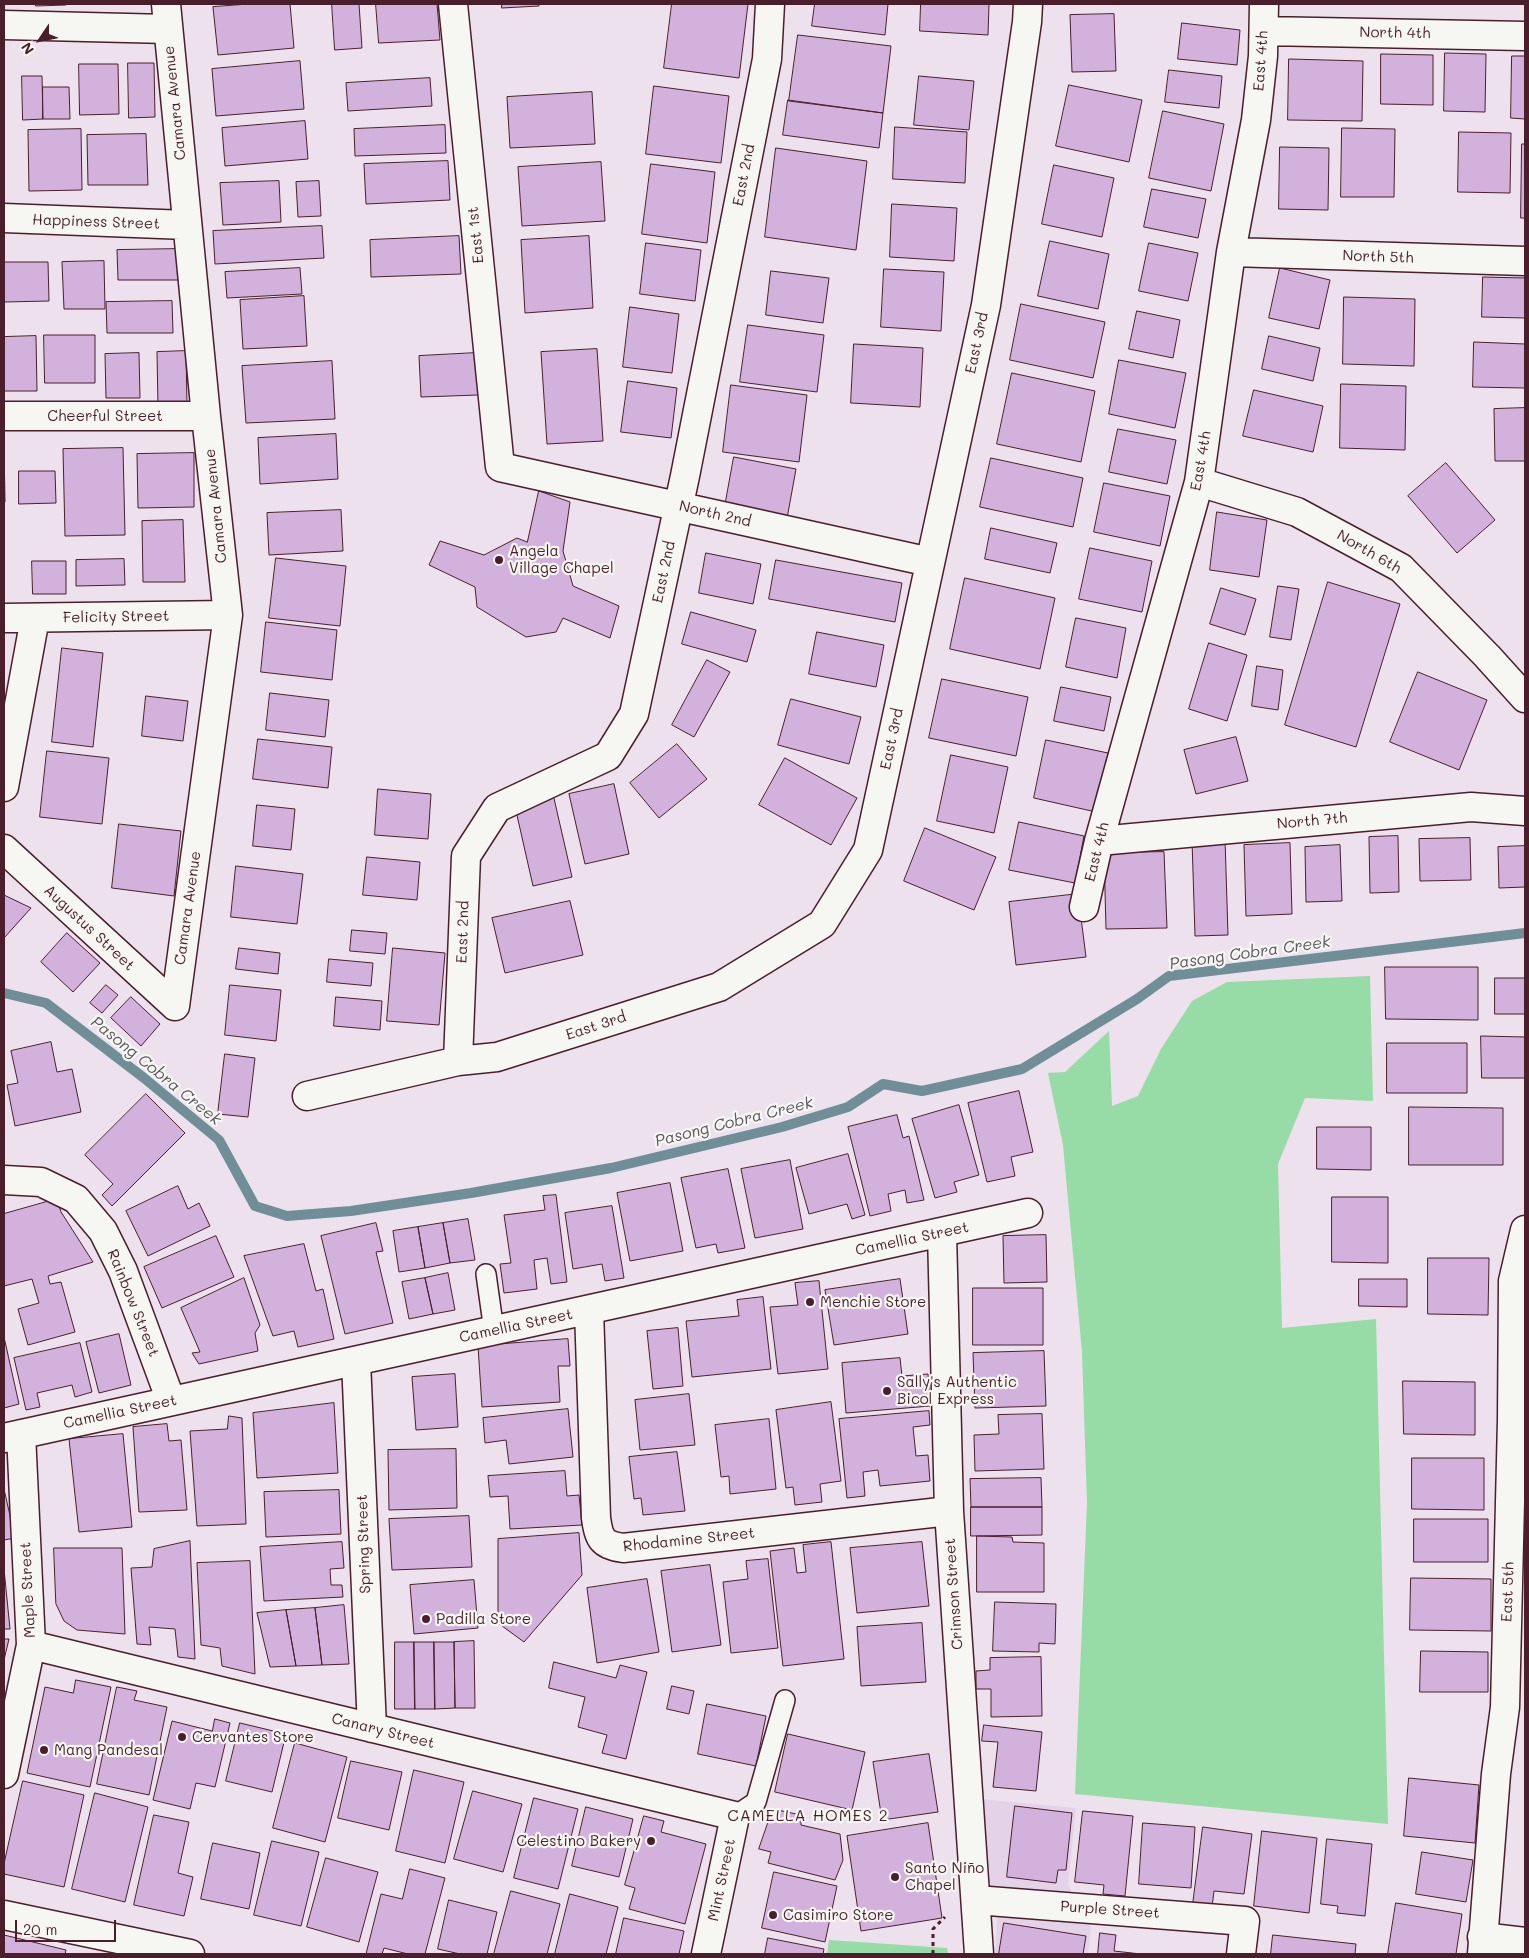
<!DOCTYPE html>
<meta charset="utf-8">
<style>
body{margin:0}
#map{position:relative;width:1529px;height:1958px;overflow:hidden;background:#ece1ec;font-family:Mali,sans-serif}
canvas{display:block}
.frame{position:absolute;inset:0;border:5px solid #4a1f2b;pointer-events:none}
.north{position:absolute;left:15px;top:15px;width:50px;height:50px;-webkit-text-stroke:4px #f6f6f2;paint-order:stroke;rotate:236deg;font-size:14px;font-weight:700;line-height:20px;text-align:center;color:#4a1f2b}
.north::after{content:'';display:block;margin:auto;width:18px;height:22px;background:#4a1f2b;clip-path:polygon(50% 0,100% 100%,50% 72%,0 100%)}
.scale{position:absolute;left:15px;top:1920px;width:101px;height:22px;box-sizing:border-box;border:2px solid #4a1f2b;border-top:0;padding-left:6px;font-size:15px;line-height:18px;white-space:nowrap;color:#4a1f2b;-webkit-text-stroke:4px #f6f6f2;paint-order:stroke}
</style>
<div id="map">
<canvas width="1529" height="1958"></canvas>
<div class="frame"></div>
<div class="north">N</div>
<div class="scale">20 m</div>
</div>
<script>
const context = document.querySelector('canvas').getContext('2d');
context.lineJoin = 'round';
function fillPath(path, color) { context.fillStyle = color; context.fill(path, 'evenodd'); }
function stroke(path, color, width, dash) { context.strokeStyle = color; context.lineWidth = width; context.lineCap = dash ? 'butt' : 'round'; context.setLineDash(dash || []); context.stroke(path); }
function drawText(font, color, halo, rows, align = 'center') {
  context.font = font + ' Mali,sans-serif'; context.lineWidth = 4.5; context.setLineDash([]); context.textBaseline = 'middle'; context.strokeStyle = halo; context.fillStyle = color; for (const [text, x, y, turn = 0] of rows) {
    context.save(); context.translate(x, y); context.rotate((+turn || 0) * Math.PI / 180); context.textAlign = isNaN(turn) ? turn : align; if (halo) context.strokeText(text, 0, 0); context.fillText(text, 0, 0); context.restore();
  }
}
fillPath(new Path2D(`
 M980,1799l96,9 -8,77 23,42 -3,27h-93l2,-36 -11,-47z`), '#e4d3e8');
fillPath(new Path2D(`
 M1370,976l3,125 -68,-3 -27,66 4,164 94,-9 12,505 -313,-30 12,-291 -5,-151 -19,-207 -15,-72 17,-1 44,-41 3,75 26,-10 23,-47 31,-48 35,-19z
 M829,1940l118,8 1,6h-121z`), '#97dba6');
stroke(new Path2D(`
 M4,993l42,10 98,75 75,62 36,66 32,10 64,-5 120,-18 140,-25 171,-41 66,-20 35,-23 39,7 100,-22 115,-70 32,-23 356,-43`), '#6f8e98', 10);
const building = new Path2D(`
 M36,4h30v1l-30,1z
 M249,4h41l4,44 -76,7 -5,-48z
 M332,4h27l3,44 -27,2z
 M376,4h61l3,36 -61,3z
 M502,4h37v2l-37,2z
 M672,4h76l-9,74 -75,-10z
 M815,4h73l-3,31 -73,-9z
 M921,4h68l-1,31 -68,-4z
 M1114,14l2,57 -44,1 -2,-57z
 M1182,23l58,7 -3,35 -59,-6z
 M798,35l93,11 -8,67 -94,-12z
 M1445,53l41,1 -1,58 -41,-1z
 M1381,54l52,1v50l-52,-1z
 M1512,56h13v63l-14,-1z
 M1289,59l74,2 -1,60 -74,-1z
 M300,61l4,48 -88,7 -4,-47z
 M128,63h26l1,54 -26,1z
 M79,64h39l1,50 -39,1z
 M1169,70l53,6 -3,32 -54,-6z
 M22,76h20l1,43 -20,1z
 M919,76l55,5 -5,49 -55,-5z
 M430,78l2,28 -84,5 -2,-28z
 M1069,85l73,15 -13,62 -73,-16z
 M654,86l75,10 -8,67 -75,-9z
 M43,87h26l1,32h-27z
 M592,92l3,52 -85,4 -3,-51z
 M788,100l95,13 -4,35 -96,-13z
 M1163,111l61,13 -13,67 -62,-13z
 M305,121l3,38 -83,7 -3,-38z
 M445,125l1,28 -91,3 -1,-27z
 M895,127l72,5 -2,51 -72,-4z
 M1342,128l53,1 -1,68h-53z
 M81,129l1,61 -53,1 -1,-61z
 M1459,132l52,1 -1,60 -52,-1z
 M146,134l2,51h-60l-1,-50z
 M1522,144h3v74h-4z
 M1280,147l49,1 -1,62 -49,-1z
 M776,148l91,13 -11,89 -91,-13z
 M448,161l2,39 -84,4 -2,-40z
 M601,162l4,59 -83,5 -4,-59z
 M651,164l64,8 -8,71 -65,-9z
 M1054,165l60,13 -12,59 -60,-13z
 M279,181l2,41 -58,3 -3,-42z
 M319,181l2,35 -23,1 -2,-35z
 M1152,189l54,10 -8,39 -54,-11z
 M892,204l65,4 -3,53 -64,-4z
 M322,226l2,32 -109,6 -2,-33z
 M459,236l2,38 -90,3 -1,-37z
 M589,236l4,72 -68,5 -4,-73z
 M1050,241l59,13 -11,55 -60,-13z
 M646,243l55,7 -6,51 -55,-7z
 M1149,243l49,10 -10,48 -49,-10z
 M178,249l2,31h-62l-1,-30z
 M104,261l1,48h-41l-2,-47z
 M4,262h44l1,39 -45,1z
 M300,268l2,26 -75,4 -2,-26z
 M1280,268l50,12 -11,49 -50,-11z
 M884,269l60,3 -3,59 -60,-4z
 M771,271l58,7 -6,45 -57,-8z
 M1483,277l42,1v40l-43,-1z
 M304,296l3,50 -64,3 -3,-49z
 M1344,297l71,2 -1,67 -71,-2z
 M172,301l1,32h-66l-1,-31z
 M1021,304l84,18 -12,56 -83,-18z
 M630,307l49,7 -7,59 -49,-6z
 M1137,311l43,9 -7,38 -44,-9z
 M748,325l76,10 -7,57 -77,-10z
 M44,335h51v48h-50z
 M36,336l1,55h-33v-54z
 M1269,336l51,12 -7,33 -51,-12z
 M1474,342l51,2v44l-52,-1z
 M854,344l69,4 -3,59 -69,-4z
 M597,349l6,92 -56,3 -6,-92z
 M186,351l1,55h-29l-1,-54z
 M139,353l1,45h-34l-1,-44z
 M476,353l2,42 -57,2 -2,-41z
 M1119,360l67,13 -11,55 -66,-14z
 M332,361l3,58 -89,4 -4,-57z
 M1012,373l83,18 -14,71 -84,-18z
 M628,381l49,7 -6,50 -50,-6z
 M1341,384l65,2 -1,64 -65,-2z
 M731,385l76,10 -8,67 -76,-10z
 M1254,390l69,16 -10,46 -70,-16z
 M1525,408v53h-30l-1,-52z
 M1118,429l58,11 -9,44 -58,-12z
 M336,434l2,45 -78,5 -2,-46z
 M4,446l1,56h-1z
 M123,448l2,87 -60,1 -2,-87z
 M194,453v54l-56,1 -1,-54z
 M734,457l62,12 -10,55 -62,-12z
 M991,458l92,20 -10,49 -93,-20z
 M1446,463l49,57 -38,33 -49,-57z
 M19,471h36l1,32 -37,1z
 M1104,483l66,13 -10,50 -66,-14z
 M539,491l31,11 -7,49 10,35 46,20 -9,32 -47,-20 -7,14 -30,5 -49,-30 -2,-20 -46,-22 11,-24 44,14 33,-17 10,4z
 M341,510l2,41 -74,4 -2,-42z
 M1217,512l50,8 -8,57 -49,-7z
 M183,520l2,62h-42l-1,-61z
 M991,528l66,15 -7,30 -65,-14z
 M1090,548l62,13 -10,51 -63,-13z
 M706,553l55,11 -8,40 -54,-11z
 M276,558l70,8 -6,60 -71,-8z
 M124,559l1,26 -49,1v-26z
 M776,560l126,23 -7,39 -126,-23z
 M32,561h34v33h-33z
 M965,578l90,20 -15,71 -90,-20z
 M1328,582l72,22 -44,143 -71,-22z
 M1278,586l21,3 -8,51 -21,-3z
 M1221,588l35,11 -11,36 -35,-11z
 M691,612l65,18 -9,32 -65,-18z
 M1076,618l50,10 -9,50 -51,-11z
 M266,622l71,8 -5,50 -71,-8z
 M817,632l67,13 -8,42 -67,-13z
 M1209,643l38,12 -20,66 -38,-12z
 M62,648l41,5 -10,94 -41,-5z
 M707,660l23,12 -36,65 -22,-12z
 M1257,666l26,4 -5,40 -26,-4z
 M1418,672l69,28 -28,70 -69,-28z
 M942,679l86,18 -12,59 -87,-18z
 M1061,687l50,10 -7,34 -50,-10z
 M270,693l59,7 -4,37 -59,-7z
 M146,696l42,5 -5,40 -41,-5z
 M791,699l70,18 -12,47 -71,-19z
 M1236,737l12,44 -52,13 -12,-44z
 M258,739l74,8 -4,41 -75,-9z
 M1046,740l62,13 -12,59 -62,-14z
 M677,744l30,35 -48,39 -29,-35z
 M47,751l62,7 -7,66 -62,-7z
 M951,755l57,12 -14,66 -57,-12z
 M785,758l72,40 -26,47 -72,-40z
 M614,784l15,70 -44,10 -16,-70z
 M378,789l53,5 -3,45 -53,-4z
 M553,794l19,83 -39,9 -19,-84z
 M257,805l38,4 -4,41 -38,-4z
 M1019,822l65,14 -9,47 -66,-13z
 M119,824l62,7 -7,65 -62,-8z
 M925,828l71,29 -22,53 -70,-29z
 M1398,836l1,56 -29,1 -1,-56z
 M1470,838l1,42 -51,1 -1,-42z
 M1225,839l3,96 -33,1 -3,-96z
 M1290,843l2,71 -46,2 -2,-71z
 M1340,845l2,56 -36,1 -1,-55z
 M1525,846v41l-26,1 -1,-41z
 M1164,852l3,76 -61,1 -2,-76z
 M367,857l53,5 -3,38 -54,-5z
 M236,866l67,8 -6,50 -66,-7z
 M1078,894l8,63 -70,8 -7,-63z
 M4,895l27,13 -27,30z
 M570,901l13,54 -78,18 -13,-55z
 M352,930l35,3 -2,21 -35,-3z
 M67,933l33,30 -27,29 -32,-30z
 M239,948l41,5 -2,21 -42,-5z
 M393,948l52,5 -6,72 -52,-4z
 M329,959l44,4 -2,23 -44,-4z
 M1385,967h93v53l-92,-1z
 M1495,978h30v36h-30z
 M106,985l12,10 -16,18 -12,-10z
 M230,985l51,5 -5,51 -51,-6z
 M131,997l29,27 -19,22 -30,-28z
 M336,997l46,4 -2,29 -46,-4z
 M1481,1036l44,1v41h-43z
 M51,1042l6,30 15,-3 9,43 -66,14 -8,-41 11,-2 -7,-32z
 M1387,1043h80v50h-80z
 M225,1054l30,4 -7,59 -30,-3z
 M1019,1091l14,61 -22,5 4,19 -28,6 -19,-79z
 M146,1094l39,39 -73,73 -10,-11 11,-11 -28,-29z
 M959,1105l20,70 -25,7 3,10 -22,6 -23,-79z
 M1409,1107l94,1v57h-94z
 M897,1115l6,23 6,-2 15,64 -17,3 -2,-13 -17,4 3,17 -21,5 -22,-89z
 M1317,1127h54v43l-54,-1z
 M848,1154l17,61 -13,4 -5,-15 -38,10 -13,-46z
 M790,1160l13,69 -48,9 -14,-69z
 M728,1169l17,79 -27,5 -2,-9 -20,4 -15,-70z
 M670,1183l13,68 -53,10 -13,-68z
 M178,1186l10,23 11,-6 11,23 -62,30 -22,-45z
 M556,1195l11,87 -16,2 -4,-26 -13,2 3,29 -33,4 -4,-29 11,-1 -7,-48 41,-5 -2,-14z
 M1332,1197h56v66l-56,-1z
 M57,1199l4,13 32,50 -45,14 2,8 11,-2 14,50 -47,13 -10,-36 21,-6 -7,-24 -28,7v-72z
 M612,1206l12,72 -19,3 -3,-17 -29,5 -8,-56z
 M468,1219l7,41 -25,3 -7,-40z
 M376,1223l7,28 -7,1 17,71 -48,11 -24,-98z
 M443,1223l7,40 -25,5 -7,-41z
 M418,1227l7,41 -26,4 -6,-41z
 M1046,1235l1,47 -43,1 -1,-47z
 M216,1236l18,41 -72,31 -18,-41z
 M304,1244l12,47 7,-2 11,50 -36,8 -4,-16 -21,5 -29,-80z
 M1428,1258h61l-1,57 -60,-1z
 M448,1273l7,37 -22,4 -8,-36z
 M244,1278l16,47 -5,8 3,18 -59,13 -7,-11 8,-1 -19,-44z
 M425,1278l8,36 -24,5 -7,-37z
 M900,1279l8,55 -74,11 -9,-55z
 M1359,1279h48v28l-48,-1z
 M819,1281l9,88 -50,5 -8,-67 28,-2 -3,-22z
 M973,1288h70v57h-70z
 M763,1297l8,72 -79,8 -6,-56 53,-5 -2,-16z
 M678,1328l5,58 -30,3 -6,-58z
 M119,1334l12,51 -32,8 -13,-51z
 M4,1337l15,67 -15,4z
 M568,1339l2,27h-12l2,36 -78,5 -4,-61z
 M80,1343l12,49 -17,5 -3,-12 -35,8 3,14 -14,3 -12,-52z
 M1044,1351l2,55 -71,2 -2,-55z
 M900,1358l2,18 26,-2 2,32 -84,7 -4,-50z
 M455,1374l3,53 -42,3 -4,-53z
 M1403,1381l72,1v53l-71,-1z
 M689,1394l6,51 -55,5 -5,-50z
 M831,1402l10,79 -21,3 2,18 -27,3 -2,-18 -7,1 -10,-78z
 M334,1403l4,70 -81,5 -4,-65z
 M568,1409l5,48 -64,7 -3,-24 -21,3 -2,-25z
 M929,1411l1,14 -17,2 3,29 12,-1 2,26 -50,5 -2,-16 -15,2 2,24 -18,2 -8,-79z
 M1042,1414l2,55 -69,2 -1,-36 25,-1 -1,-19z
 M229,1416l13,2 4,106 -49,2 -7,-95 37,-2z
 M769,1419l7,70 -46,5 -1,-18 -8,1 -6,-52z
 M167,1424l2,17 12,-1 6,70 -48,2 -6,-85z
 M123,1434l9,93 -53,5 -10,-93z
 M456,1449l1,59 -68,2 -1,-60z
 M677,1452l8,59 -42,4 -2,-17 -7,1 -5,-42z
 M1412,1458h72v52l-72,-1z
 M565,1471l2,25 12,-1 3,30 -72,4 -2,-33 -18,1 -2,-21z
 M1041,1478l1,29h-71l-1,-28z
 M4,1489l11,49 -11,2z
 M339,1490l2,44 -75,3 -2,-45z
 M971,1507h71v28l-71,1z
 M469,1516l3,51 -80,3 -3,-51z
 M1414,1519h74v43h-74z
 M579,1533l3,42 -58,67 -26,-19v-84z
 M977,1536l35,1 1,5 31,1v49h-67z
 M190,1541l5,118 -17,-2 -3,-28 -26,-2 2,18 -14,-1 -6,-76 21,-1 2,-18z
 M342,1542l2,26 -14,1 1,16h11l1,12 -79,4 -4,-54z
 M831,1542l13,117 -61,7 -13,-115 24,-3 3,25 9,-1 -3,-27z
 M922,1542l7,64 -72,7 -7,-65z
 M54,1548h68l3,86 -48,-4 -13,-9 -8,-17z
 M768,1559l10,89 -47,5 -8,-71 25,-3 -2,-18z
 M250,1561l5,113 -33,-8 -2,-18 -19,-3 -4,-82z
 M710,1565l11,80 -49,7 -11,-81z
 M4,1569l6,60h-6z
 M1411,1578l80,1v52l-81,-1z
 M647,1579l12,73 -62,11 -10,-75z
 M474,1580l4,48 -64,6 -4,-49z
 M995,1602l61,2 -1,40 -16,-1v9l-46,-1z
 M344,1605l5,59 -27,1 -7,-57z
 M315,1608l7,57 -26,1 -10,-56z
 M286,1610l10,56 -26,1 -13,-54z
 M922,1623l4,59 -65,4 -4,-59z
 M4,1639h5l-5,21z
 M474,1641l1,67h-20l-1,-66z
 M395,1642h19l1,67h-20z
 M414,1642h20l1,67h-20z
 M434,1642h20l1,66 -20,1z
 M1421,1651l67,1v40h-68z
 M1041,1657l1,59 -51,1v-28h-15v-18l14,-1v-12z
 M554,1662l62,16 4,-13 27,7 -21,87 -24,-6 5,-18 -29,-8 7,-30 -36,-9z
 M76,1680l35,7 -21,100 -63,-14 18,-86 28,6z
 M672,1686l22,5 -5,23 -22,-5z
 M117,1687l20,4 -3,9 33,7 -18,88 -52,-11z
 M707,1704l59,12 -10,50 -58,-12z
 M215,1719l15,4 -15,64 -19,-4 -6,26 -37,-9 19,-79 40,10z
 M240,1723l46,11 -14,58 -46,-11z
 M984,1725l58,7 -6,59 -43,-4 5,-45 -16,-1z
 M788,1734l77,18 -13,58 -77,-18z
 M295,1743l52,14 -22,85 -52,-14z
 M929,1754l9,58 -56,8 -9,-58z
 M351,1761l51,11 -13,58 -51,-12z
 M414,1770l50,12 -19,81 -49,-12z
 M1409,1778l70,7 -4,58 -71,-7z
 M23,1781l61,14 -20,92 -60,-13v-10z
 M473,1791l49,13 -19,68 -49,-13z
 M95,1793l53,14 -23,95 -53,-13z
 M534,1798l44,11 -20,80 -44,-11z
 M1015,1806l57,7 -6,57h-8l-2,13 -49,-6z
 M586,1807l47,12 -14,58 -47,-11z
 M773,1809l28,6v10l39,9 3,26 -8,20 -67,-17 3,-11 -12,-3z
 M1083,1811l50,5 -8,80 -22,-2 1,-9 -29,-3z
 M154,1815l35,7 -11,51 15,4 -9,39 -50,-11z
 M644,1816l20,5 -3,11 45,12 -21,80 -56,-15 6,-21 -10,-3z
 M928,1823l14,95 -81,13 -14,-95z
 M1143,1823l52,4 -4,61 -52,-4z
 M1203,1827l49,7 -8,60 -30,-3 -2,16 -19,-3z
 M1262,1831l55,7 -8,75 -55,-7z
 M1327,1839l45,5 -7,72 -28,-3 1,-7 -17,-2z
 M272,1841l47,11 -18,74 -47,-11z
 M213,1843l47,10 -11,56 -48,-10z
 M1422,1852l51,8 -7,42 -50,-8z
 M326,1858l52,14 -19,70 -52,-15z
 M410,1869l35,9 -20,76h-17l-24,-6 -2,6h-16l15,-60 21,5z
 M774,1872l63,14 -12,56 -63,-14z
 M511,1891l49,13 -13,50h-53z
 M570,1894l48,13 -12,47h-51z
 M449,1900l48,12 -10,42h-27l-22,-5z
 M1396,1903l66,11 -6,40h-68z
 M624,1918l60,13 -5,23h-63z
 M1004,1923l82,13 -3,18h-84z
 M1100,1933l16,2 -2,16 27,3h-43z
 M4,1935l62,15 -1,4h-61z
 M1273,1935l83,9 -1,10h-84z
 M768,1938l56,11 -1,5h-58z`);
fillPath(building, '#d3b1dd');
stroke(building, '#4a1f2b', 1);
const service = new Path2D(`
 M486,1274l8,57
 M735,1816l21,-14 29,-102`);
const minor = new Path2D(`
 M166,4l40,412 22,199 -53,391
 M453,4l47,463 430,95
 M4,25l164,4
 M1264,31l261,5
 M4,218l183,7
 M1231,252l294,9
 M4,416h202
 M1199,482l98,30 104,56 86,88 38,42
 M4,618l224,-3
 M4,787l31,-169
 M1099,841l372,-34 54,4
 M4,849l171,157
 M1084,907l15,-66 100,-359 32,-230 25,-132 7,-64 1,-52
 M458,1061l8,-205 31,-48 111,-52 26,-42 51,-238 82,-417 3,-55
 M307,1096l151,-35 39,-4 222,-70 103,-63 46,-74 118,-545 41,-283 1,-18
 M4,1180l37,2 35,17 27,32 20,40 48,130
 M942,1233l7,278 30,443
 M589,1310l7,208c3,21 6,27 27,30l326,-37
 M356,1361l16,367
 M4,1438l1024,-225
 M31,1645l704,171 -29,138
 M4,1774l27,-129 -10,-211
 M976,1900l269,21 -4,33
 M4,1915l186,39
 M1482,1937l43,5
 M1482,1954l14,-180 9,-67 7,-287 1,-139 12,-51`);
stroke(service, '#4a1f2b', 22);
stroke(minor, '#4a1f2b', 31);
stroke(new Path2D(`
 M933,1954v-25l12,-12`), '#4a1f2b', 3, [4, 4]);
stroke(service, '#f6f6f2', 19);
stroke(minor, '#f6f6f2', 28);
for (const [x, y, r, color] of [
 [499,560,5,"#4a1f2b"],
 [810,1302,5,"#4a1f2b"],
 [887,1391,5,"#4a1f2b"],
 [426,1619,5,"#4a1f2b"],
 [182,1737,5,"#4a1f2b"],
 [44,1750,5,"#4a1f2b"],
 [651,1841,5,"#4a1f2b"],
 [895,1877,5,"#4a1f2b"],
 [773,1915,5,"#4a1f2b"]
]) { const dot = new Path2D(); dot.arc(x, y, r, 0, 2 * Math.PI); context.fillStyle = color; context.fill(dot); stroke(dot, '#f6f6f2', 2); }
drawText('15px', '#4a1f2b', '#f6f6f2', [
 ["North 4th",1395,33,1],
 ["East 4th",1261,61,-86],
 ["Camara Avenue",175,103,-96],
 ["East 2nd",744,175,-79],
 ["Happiness Street",96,222,2],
 ["East 1st",476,235,-96],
 ["North 5th",1378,257,2],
 ["East 3rd",977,343,-78],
 ["Cheerful Street",105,416],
 ["East 4th",1201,461,-80],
 ["Camara Avenue",216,506,-96],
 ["North 2nd",715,514,13],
 ["North 6th",1369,552,30],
 ["East 2nd",664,572,-78],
 ["Felicity Street",116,617,-1],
 ["East 3rd",892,739,-78],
 ["North 7th",1312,821,-5],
 ["East 4th",1097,852,-76],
 ["Camara Avenue",188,908,-82],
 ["Augustus Street",89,928,43],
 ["East 2nd",463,932,-88],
 ["East 3rd",596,1026,-18],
 ["Camellia Street",912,1239,-12],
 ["Rainbow Street",133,1303,68],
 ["Camellia Street",516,1326,-12],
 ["Camellia Street",120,1412,-12],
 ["Rhodamine Street",689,1540,-6],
 ["Spring Street",364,1544,-92],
 ["Maple Street",28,1590,-93],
 ["East 5th",1508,1592,-88],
 ["Crimson Street",954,1594,-94],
 ["Canary Street",383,1731,14],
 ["Mint Street",722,1880,-78],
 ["Purple Street",1110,1910,4]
]);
drawText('15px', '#4a1f2b', '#f6f6f2', [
 ["Angela",509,551],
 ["Village Chapel",509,568],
 ["Menchie Store",820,1302],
 ["Sally's Authentic",897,1382],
 ["Bicol Express",897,1399],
 ["Padilla Store",436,1619],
 ["Cervantes Store",192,1737],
 ["Mang Pandesal",54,1750],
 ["Celestino Bakery",641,1841,"right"],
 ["Santo Niño",905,1868],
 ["Chapel",905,1885],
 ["Casimiro Store",783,1915]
], 'left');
drawText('italic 16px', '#5c5662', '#f6f6f2', [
 ["Pasong Cobra Creek",1250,953,-8],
 ["Pasong Cobra Creek",156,1071,39],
 ["Pasong Cobra Creek",734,1122,-14]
]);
context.letterSpacing = '1px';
drawText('16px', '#4a1f2b', '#f6f6f2', [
 ["CAMELLA HOMES 2",808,1816]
]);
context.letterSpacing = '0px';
</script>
